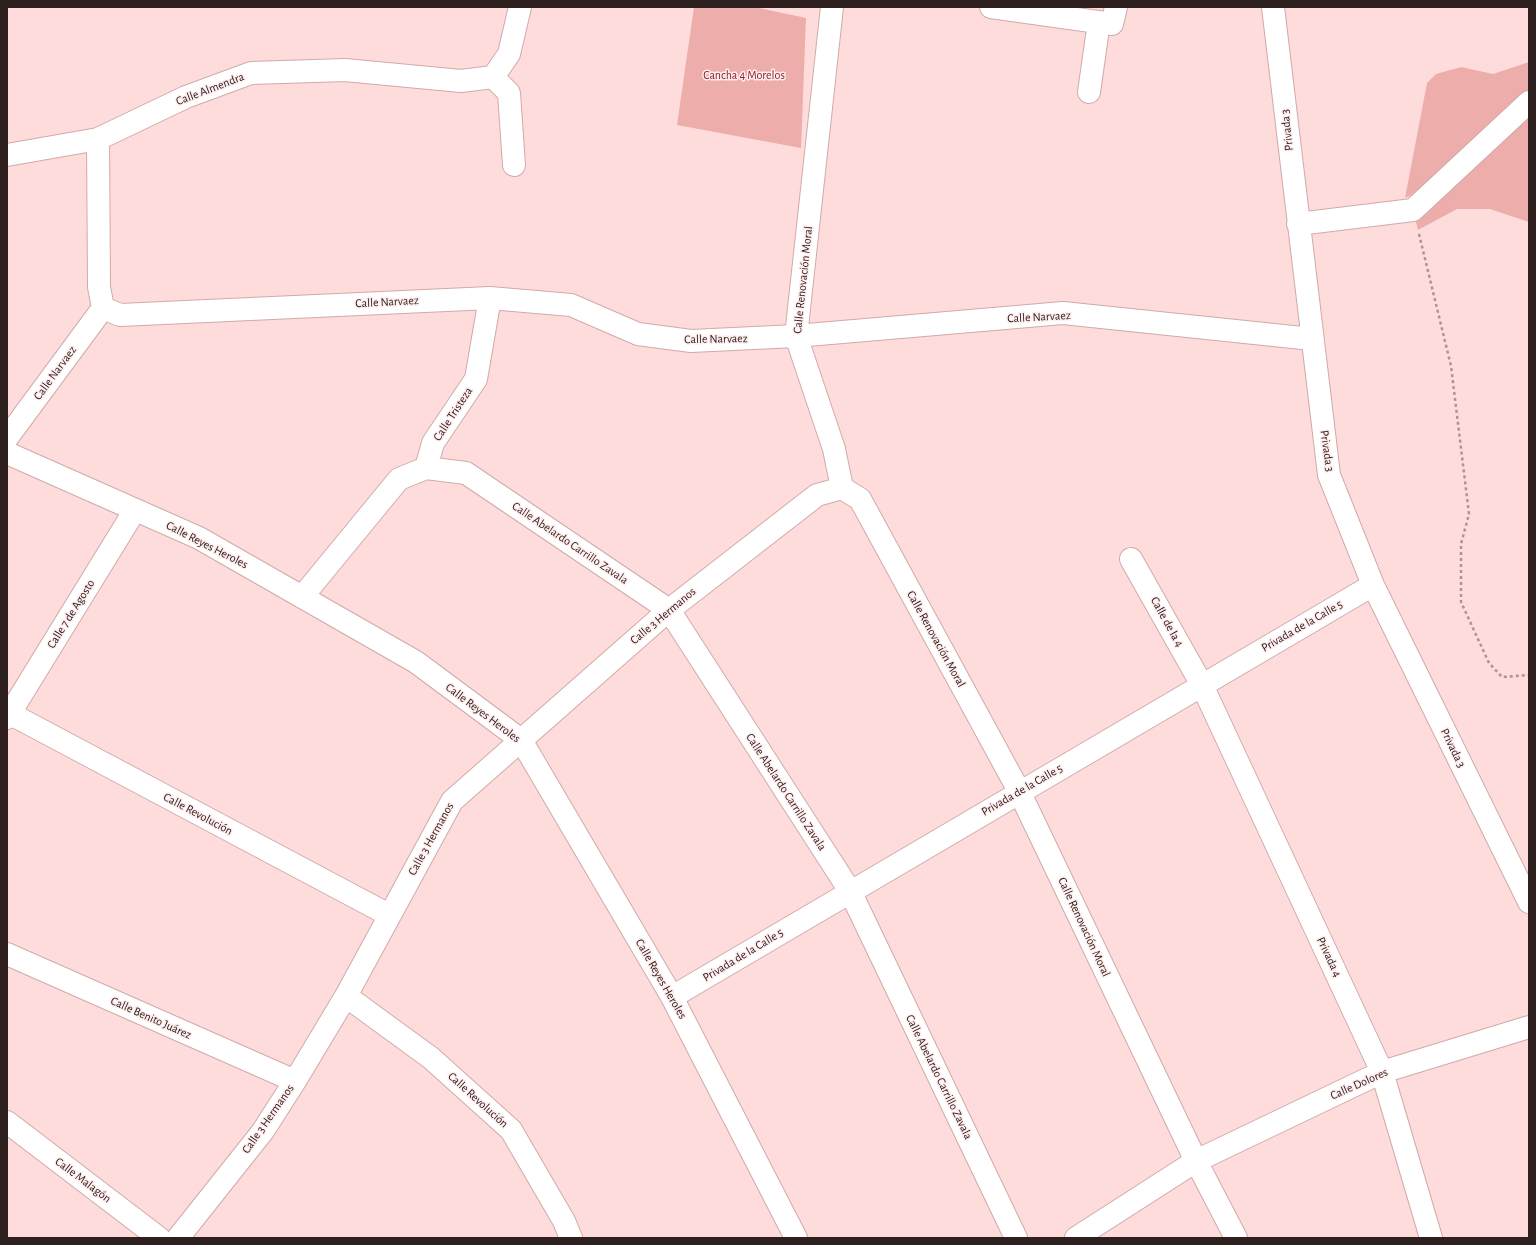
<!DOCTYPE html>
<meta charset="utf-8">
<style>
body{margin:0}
#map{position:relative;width:1536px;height:1245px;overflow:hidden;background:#fddcdb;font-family:"Alegreya Sans",sans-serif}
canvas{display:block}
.frame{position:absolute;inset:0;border:8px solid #2f2020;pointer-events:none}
</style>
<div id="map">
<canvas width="1536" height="1245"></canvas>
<div class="frame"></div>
</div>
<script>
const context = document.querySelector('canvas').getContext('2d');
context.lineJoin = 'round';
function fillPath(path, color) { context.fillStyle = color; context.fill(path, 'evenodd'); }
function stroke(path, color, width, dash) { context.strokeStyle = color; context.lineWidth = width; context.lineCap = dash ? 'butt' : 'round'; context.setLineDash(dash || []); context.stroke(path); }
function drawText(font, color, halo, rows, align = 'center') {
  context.font = font + ' "Alegreya Sans",sans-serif'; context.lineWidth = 3; context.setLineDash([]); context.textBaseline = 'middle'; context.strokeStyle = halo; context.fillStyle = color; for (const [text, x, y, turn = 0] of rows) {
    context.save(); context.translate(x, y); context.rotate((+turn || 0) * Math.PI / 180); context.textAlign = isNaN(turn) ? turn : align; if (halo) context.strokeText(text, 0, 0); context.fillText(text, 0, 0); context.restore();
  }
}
fillPath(new Path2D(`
 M694,7h60l52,11 -5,130 -124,-23z
 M1529,62v160l-39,-13h-33l-39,21 -5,-20 18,-23 -26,11 22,-115 9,-9 25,-7 32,7z`), '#edadab');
const minor = new Path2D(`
 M832,7l-36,329 38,113 8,39 18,11 159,292 177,370 40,77
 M991,7l121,17 4,-17
 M1273,7l56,468 44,110 156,317
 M493,77l16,16 5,72
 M493,77l16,-23 11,-47
 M1089,92l10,-70
 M7,155l91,-16 88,-42 65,-24 94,-3 116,11 32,-4
 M1298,224l115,-14 116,-108
 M103,308l17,7 370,-17 81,7 67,29 53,7 105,-5 267,-23 249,26
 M7,438l96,-130 -4,-21 -1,-148
 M7,453l192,85 217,124 105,78 151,257 124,241
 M426,468l7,-25 43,-64 14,-81
 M1131,559l71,126 180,387 49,166
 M302,597l97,-118 27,-11 40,5 203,137 181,281 166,347
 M7,712l382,203
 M7,718l128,-208
 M7,954l288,127
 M346,996l85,62 80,72 53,91 7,17
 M672,997l701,-412
 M7,1122l152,116
 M178,1238l85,-107 32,-50 51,-85 106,-195 217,-191 148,-115 25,-7
 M1076,1238l120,-77 186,-89 147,-45`);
stroke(minor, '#d1aaa9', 24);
stroke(new Path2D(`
 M1419,234l32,132 18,148 -8,30v58l28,61 13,14 27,-2`), '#ad9392', 2.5, [3, 3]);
stroke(minor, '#fff', 22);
drawText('12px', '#871f2a', '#ffeeed', [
 ["Cancha 4 Morelos",744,75]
]);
drawText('12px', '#2f2020', '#ffeeed', [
 ["Calle Almendra",210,89,-21],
 ["Privada 3",1287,130,-96],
 ["Calle Renovación Moral",803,280,-84],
 ["Calle Narvaez",387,302,-3],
 ["Calle Narvaez",1039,317,-3],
 ["Calle Narvaez",716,339,-1],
 ["Calle Narvaez",55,373,-54],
 ["Calle Tristeza",453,414,-57],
 ["Privada 3",1327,451,82],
 ["Calle Abelardo Carrillo Zavala",570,543,34],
 ["Calle Reyes Heroles",207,545,27],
 ["Calle 7 de Agosto",71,614,-58],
 ["Calle 3 Hermanos",663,616,-40],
 ["Calle de la 4",1167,622,61],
 ["Privada de la Calle 5",1302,626,-30],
 ["Calle Renovación Moral",936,639,61],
 ["Calle Reyes Heroles",483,713,37],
 ["Privada 3",1453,748,64],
 ["Privada de la Calle 5",1022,790,-30],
 ["Calle Abelardo Carrillo Zavala",786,792,57],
 ["Calle Revolución",198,814,28],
 ["Calle 3 Hermanos",431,839,-61],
 ["Calle Renovación Moral",1084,927,65],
 ["Privada de la Calle 5",743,955,-31],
 ["Privada 4",1329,957,65],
 ["Calle Reyes Heroles",661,979,60],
 ["Calle Benito Juárez",151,1018,24],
 ["Calle Abelardo Carrillo Zavala",939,1077,64],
 ["Calle Dolores",1359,1084,-24],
 ["Calle Revolución",478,1100,42],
 ["Calle 3 Hermanos",268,1119,-55],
 ["Calle Malagón",83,1180,37]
]);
</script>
